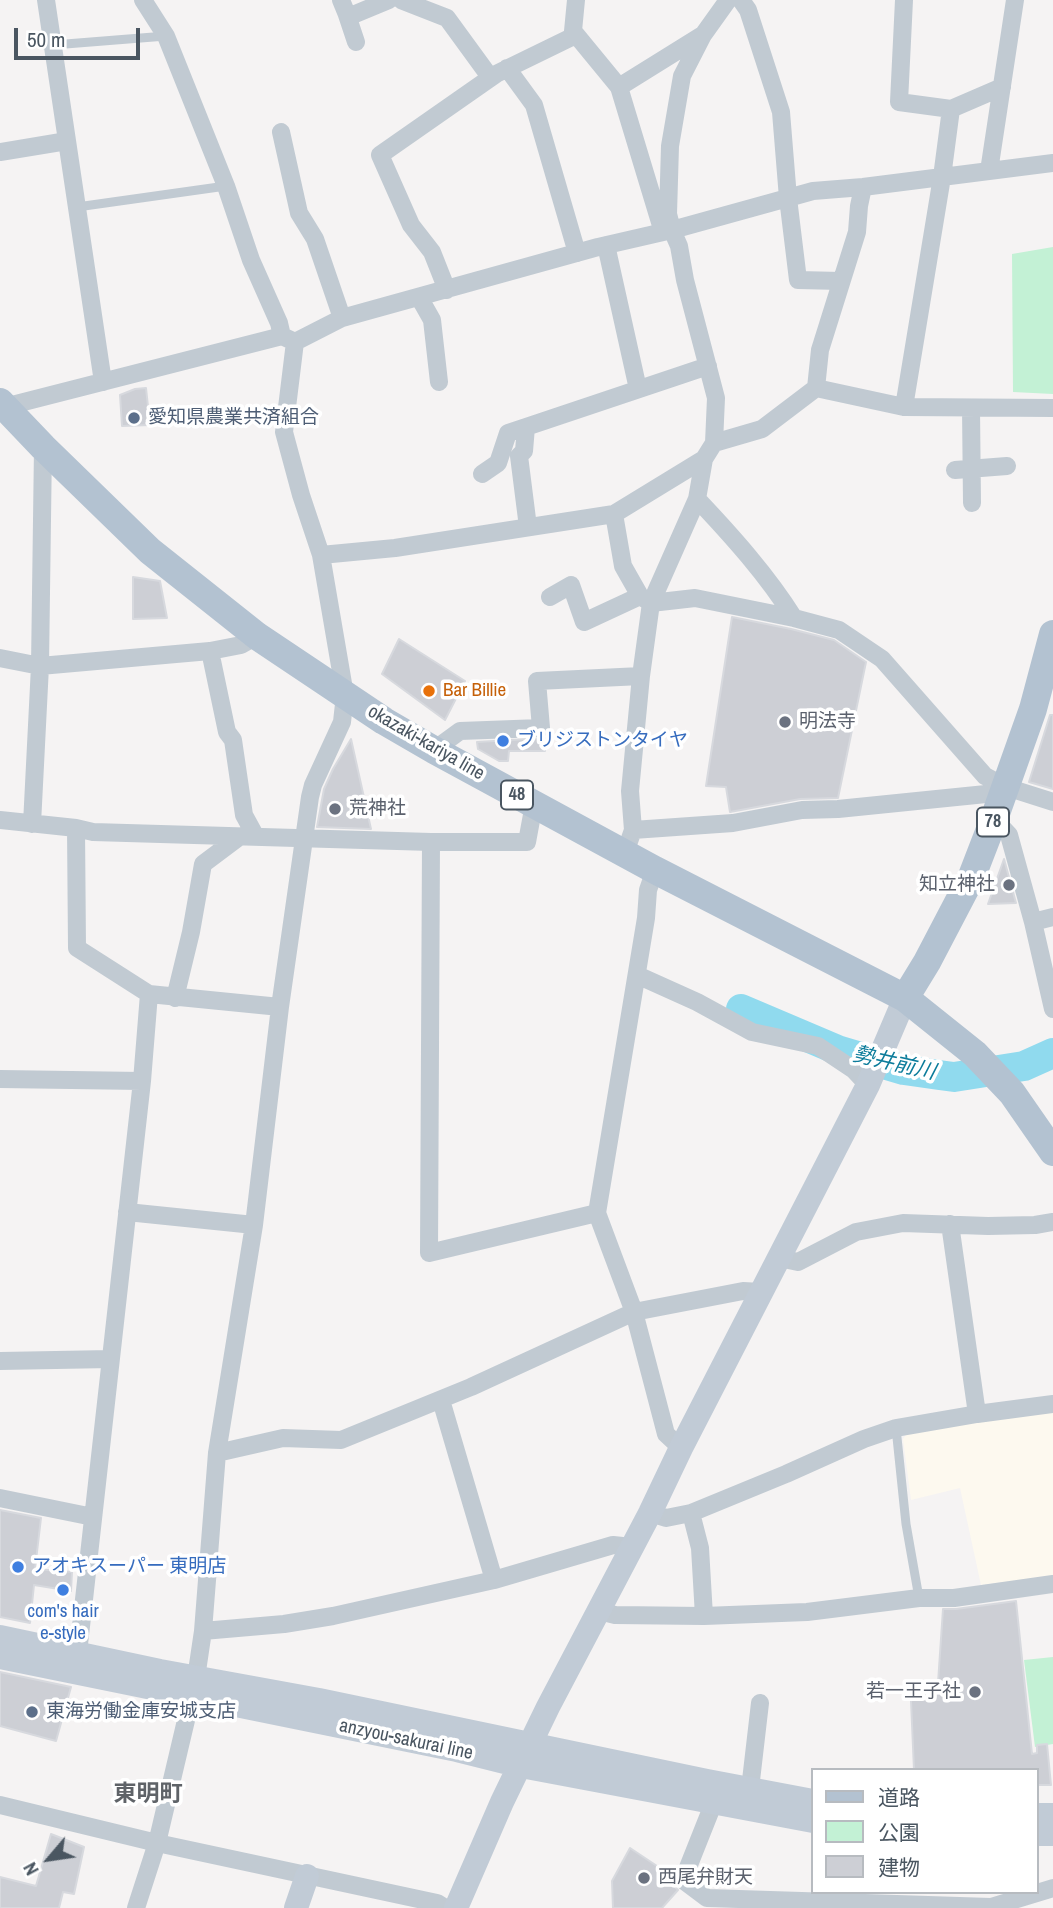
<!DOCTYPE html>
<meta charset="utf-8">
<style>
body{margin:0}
#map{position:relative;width:1053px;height:1908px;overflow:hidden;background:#f5f3f3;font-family:"Archivo Narrow","Noto Sans JP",sans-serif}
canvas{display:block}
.legend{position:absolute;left:811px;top:1768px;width:228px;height:126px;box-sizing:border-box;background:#fff;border:2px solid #b7bbc0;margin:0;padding:9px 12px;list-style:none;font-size:21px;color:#4a5661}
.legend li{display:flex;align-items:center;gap:14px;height:35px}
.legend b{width:35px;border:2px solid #b7bbc0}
.north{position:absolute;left:14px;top:1824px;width:70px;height:70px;-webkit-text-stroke:5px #fff;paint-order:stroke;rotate:241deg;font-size:19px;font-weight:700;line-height:28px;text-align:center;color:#4a5661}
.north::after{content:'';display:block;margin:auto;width:24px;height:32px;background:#4a5661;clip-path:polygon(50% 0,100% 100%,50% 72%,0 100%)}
.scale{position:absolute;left:14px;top:28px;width:126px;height:32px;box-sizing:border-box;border:4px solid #4a5661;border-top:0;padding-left:9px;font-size:21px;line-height:24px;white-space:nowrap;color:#4a5661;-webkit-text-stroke:5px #fff;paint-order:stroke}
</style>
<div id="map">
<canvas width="1053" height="1908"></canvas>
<ul class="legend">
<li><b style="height:9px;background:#b3c2d1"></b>道路</li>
<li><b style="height:19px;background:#c3f1d5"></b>公園</li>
<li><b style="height:19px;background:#cdcfd5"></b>建物</li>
</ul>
<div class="north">N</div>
<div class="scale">50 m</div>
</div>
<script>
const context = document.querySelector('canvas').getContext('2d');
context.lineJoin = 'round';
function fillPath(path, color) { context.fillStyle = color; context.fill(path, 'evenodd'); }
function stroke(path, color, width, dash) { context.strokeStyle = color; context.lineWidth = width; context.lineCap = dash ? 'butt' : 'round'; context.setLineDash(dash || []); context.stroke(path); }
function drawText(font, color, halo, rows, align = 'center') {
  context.font = font + ' "Archivo Narrow","Noto Sans JP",sans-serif'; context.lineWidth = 7; context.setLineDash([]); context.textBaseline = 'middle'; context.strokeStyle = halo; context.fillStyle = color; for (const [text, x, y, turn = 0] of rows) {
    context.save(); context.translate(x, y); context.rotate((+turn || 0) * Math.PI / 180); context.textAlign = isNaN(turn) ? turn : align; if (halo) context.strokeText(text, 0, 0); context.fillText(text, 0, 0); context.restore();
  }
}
fillPath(new Path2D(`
 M1053,1412v164l-72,9 -21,-97 -49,12 -8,-61 5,-7z`), '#fdf9ef');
fillPath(new Path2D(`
 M1053,247v147l-40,-2 -1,-138z
 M1053,1657v87l-18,3 -11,-87z`), '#c3f1d5');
stroke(new Path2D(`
 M741,1009l99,42 64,19 35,5 15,2 70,-11 29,-13`), '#90daee', 30);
const building = new Path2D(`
 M146,388l4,37 -28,1 -2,-31 15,-6z
 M133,577l27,4 7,37 -34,1z
 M732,617l59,12 43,11 32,22 -28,136 -38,1 -70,13 -4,-25 -20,-1z
 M399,639l66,42 -20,39 -63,-46z
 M1050,715h3v74l-24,-7z
 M545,738v13h-36l-1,10h-9l-21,-12 -1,-7z
 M351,739l20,90 -54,-2 7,-38 9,-20z
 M1004,859l12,44 -28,1z
 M0,1510l41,8 -6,51 37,3 -1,19 -37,-6 -4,38 -30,-6z
 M1016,1601l16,153 5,-1v-8l10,-1 4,41h-14v-15h-123l-3,-69 27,-18 5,-74h13z
 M0,1672l71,15 -15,54 -56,-15z
 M51,1834l33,13 -10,47 -11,-2 -4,16h-59v-31l36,9z
 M630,1848l42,28v8l6,6 -16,18h-49l-1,-27z`);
fillPath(building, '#cdcfd5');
stroke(building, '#d7d9de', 2);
stroke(new Path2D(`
 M53,45l113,-9
 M77,207l149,-21
 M896,1428l10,96 13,74`), '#c1cad2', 9);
stroke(new Path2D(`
 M46,0l57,382
 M143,0l23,36 60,150 25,74 28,63 3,13
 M341,0l7,17 41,-17
 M401,0l46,18 43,59
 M576,0l-3,31 46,56
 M741,0l7,10 33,102 7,86 10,82 43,1
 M904,0l-5,102 52,7
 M346,12l10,30
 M507,68l27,37 43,148
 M1002,87l-51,22 -9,68 -38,230 149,1
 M281,132l18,81 16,26 27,79
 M0,152l67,-11
 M989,171l26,-171
 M662,229l-43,-142 82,-51
 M606,245l32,144
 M447,290l-15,-38 -21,-27 -31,-70 116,-81 80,-39
 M419,297l13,23 7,62
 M816,388l88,19
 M0,408l282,-72 13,6 47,-24 256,-71 74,-17 141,-39 50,-4 190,-24
 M971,408l1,95
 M714,443l48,-14 54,-41 4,-38 37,-118 2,-26 4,-19
 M955,470l52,-4
 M482,474l16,-11 10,-30 18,-6
 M697,499c35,37 70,76 97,119l45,12 43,29 103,117 21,11 47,15
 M614,514l9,52 17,30 11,7 44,-5 99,20
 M528,527l-9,-71 5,-5 2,-24 182,-61
 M321,555l74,-7 219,-34 90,-55
 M550,597l21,-12 13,37 56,-26
 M210,651l17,81 6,8 11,75 12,22
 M0,658l40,8 170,-15 31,-6 16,-9
 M434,750l26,-19 81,-3 -4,-47 104,-5
 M994,819l15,16 24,87 20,87
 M0,820l76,8 17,4 338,10h96l7,-38
 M32,824l8,-158 3,-219
 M76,828l1,120 72,46
 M633,830l100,-7 69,-13 36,-1 148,-15 20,-7
 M431,842l-2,411 168,-40
 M625,853l8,-23 -3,-39 11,-115 10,-73 46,-104 7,-40 10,-16 2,-45 -31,-118 -6,-34 -7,-16 -4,-16 2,-68 12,-70 21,-41 25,-35
 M655,870l-7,20 -2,28 -49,295 37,99 32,122 15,14
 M1033,922l20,-5
 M637,975l60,27 55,30 66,14 36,24 14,15
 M175,998l16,-66 12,-68 36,-27
 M0,1079l142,2
 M127,1212l127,13
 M950,1224l27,190
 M779,1258l19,4 58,-30 47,-9 85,3 47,-1 18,-3
 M0,1361l111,-2
 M441,1400l53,180
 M217,1453l66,-15 58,2 130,-53 163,-75 109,-21 18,1
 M0,1498l93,19
 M650,1513l16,5 25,-5 95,-39 78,-35 32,-11 81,-14 76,-10
 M691,1513l9,35 4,68
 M599,1611l16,4 89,1 103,-4 112,-14h35l99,-14
 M203,1631l81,-7 49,-8 161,-36 119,-35 19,2
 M78,1653l64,-572 7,-87 131,13
 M750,1789l10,-86
 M714,1802l-31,78 24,18 284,9 62,-19
 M0,1805l157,38 280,60 8,5
 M136,1908l21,-65 39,-165 7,-47 14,-178 37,-228 26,-218 30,-210 3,-12 29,-63 3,-27 -24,-140 -20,-60 -17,-63 11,-90`), '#c1cad2', 18);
stroke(new Path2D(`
 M0,1637l160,34 159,29 388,81 106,20
 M0,1657l457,93 64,16 292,55
 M1037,1815h16
 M1037,1834h16
 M296,1908l11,-32
 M456,1908l46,-106 46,-95 102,-194 31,-65 187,-363 37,-87`), '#c1cbd6', 24);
stroke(new Path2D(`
 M0,402l43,45 107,104 107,85 127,85 50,29 221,120 250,128 70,56 37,39 41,59
 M905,998l22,-36 45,-86 22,-57 39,-110 20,-75`), '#b3c2d1', 28);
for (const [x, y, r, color] of [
 [134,418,7,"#5c6f8a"],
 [429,691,7,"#e8710a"],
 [785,722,7,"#6b7280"],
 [503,741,7,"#3f7fe0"],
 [335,809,7,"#6b7280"],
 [1009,885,7,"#6b7280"],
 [18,1567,7,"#3f7fe0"],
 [63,1590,7,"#3f7fe0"],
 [975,1692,7,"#6b7280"],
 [32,1712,7,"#5c6f8a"],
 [644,1878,7,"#6b7280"]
]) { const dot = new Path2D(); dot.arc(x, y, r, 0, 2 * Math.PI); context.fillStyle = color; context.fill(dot); stroke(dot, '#fff', 2.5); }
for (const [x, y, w] of [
 [517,795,32],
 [993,822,32]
]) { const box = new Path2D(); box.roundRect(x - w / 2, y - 14.5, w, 29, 5); context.fillStyle = '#fff'; context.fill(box); stroke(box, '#4a5661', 2); }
drawText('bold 18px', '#4a5661', null, [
 ["48",517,795],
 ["78",993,822]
]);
drawText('19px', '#4e5e75', '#fff', [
 ["愛知県農業共済組合",148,418],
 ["東海労働金庫安城支店",46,1712]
], 'left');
drawText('19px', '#c56008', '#fff', [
 ["Bar Billie",443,691]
], 'left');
drawText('19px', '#5b616d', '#fff', [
 ["明法寺",799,722],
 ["荒神社",349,809],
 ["知立神社",995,885,"right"],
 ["若一王子社",961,1692,"right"],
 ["西尾弁財天",658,1878]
], 'left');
drawText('19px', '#366cbe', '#fff', [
 ["ブリジストンタイヤ",517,741],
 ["アオキスーパー 東明店",32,1567],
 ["com's hair",63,1612,"center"],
 ["e-style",63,1634,"center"]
], 'left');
drawText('19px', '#4a5661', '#fff', [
 ["okazaki-kariya line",426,743,30],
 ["anzyou-sakurai line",406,1740,12]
]);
drawText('italic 21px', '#0c7c9b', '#fff', [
 ["勢井前川",894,1064,13]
]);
drawText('bold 23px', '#5f6368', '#fff', [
 ["東明町",148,1795]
]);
</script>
